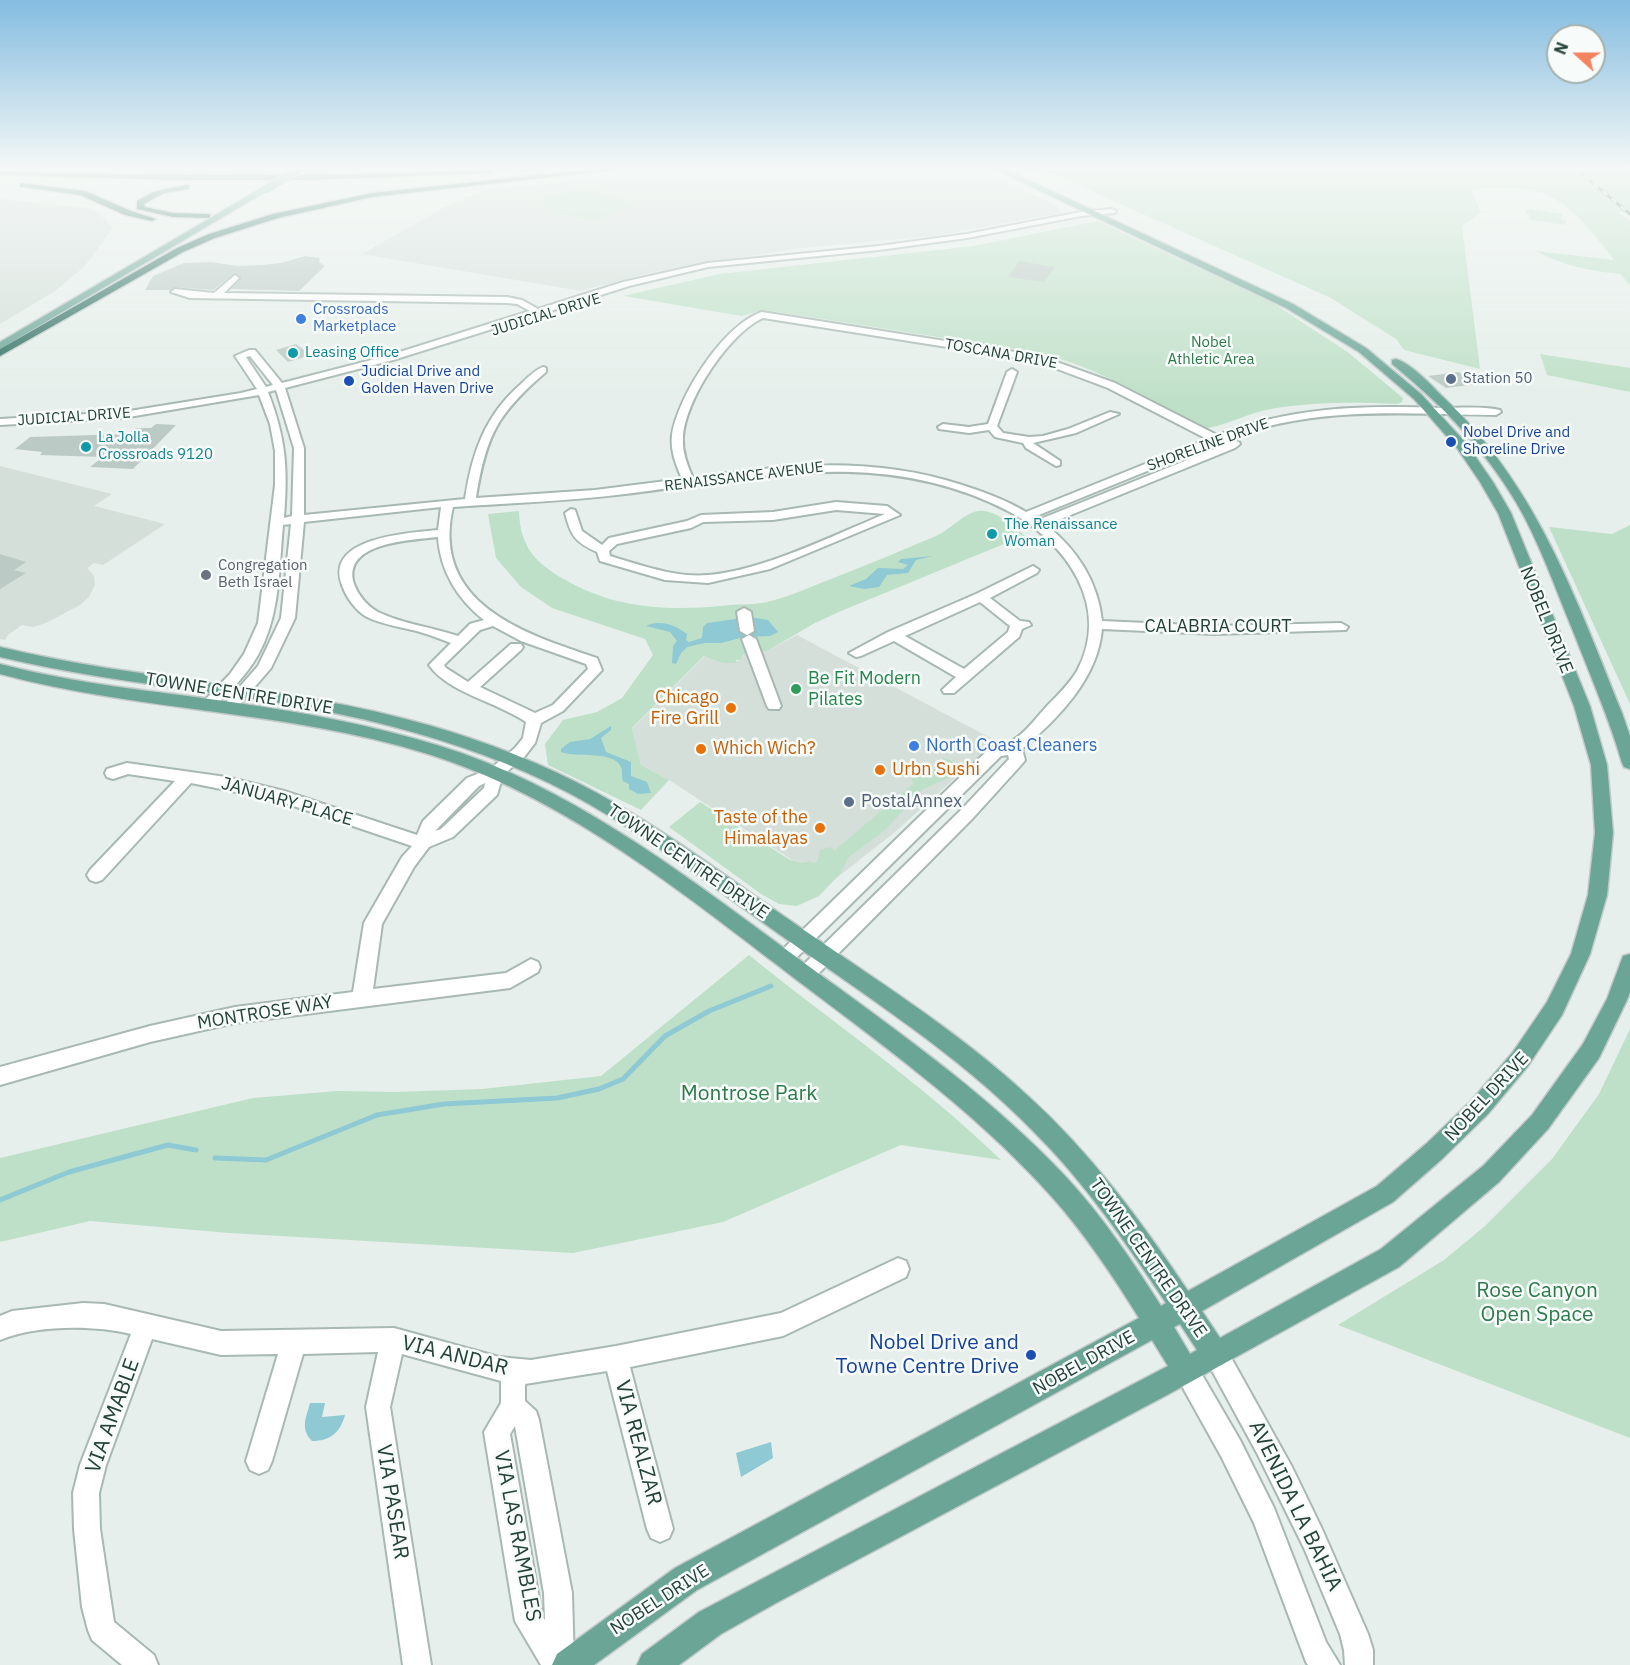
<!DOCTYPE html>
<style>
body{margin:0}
#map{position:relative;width:1630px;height:1665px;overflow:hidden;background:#e6efeb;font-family:"IBM Plex Sans",sans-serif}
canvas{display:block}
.north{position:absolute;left:1546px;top:24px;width:60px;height:60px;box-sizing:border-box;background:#f7fbf9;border:2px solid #a3b1ad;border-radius:50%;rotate:291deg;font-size:16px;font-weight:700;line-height:24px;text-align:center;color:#24423a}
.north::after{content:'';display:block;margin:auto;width:21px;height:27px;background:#f4845f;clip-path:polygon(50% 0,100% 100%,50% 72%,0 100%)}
</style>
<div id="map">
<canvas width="1630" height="1665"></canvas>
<div class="north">N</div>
</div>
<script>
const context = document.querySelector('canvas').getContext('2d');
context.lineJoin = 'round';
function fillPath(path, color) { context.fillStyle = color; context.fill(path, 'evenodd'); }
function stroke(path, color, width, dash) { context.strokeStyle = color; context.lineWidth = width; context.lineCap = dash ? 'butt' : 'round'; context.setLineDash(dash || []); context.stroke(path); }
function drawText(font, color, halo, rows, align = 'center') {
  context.font = font + ' "IBM Plex Sans",sans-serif'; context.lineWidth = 5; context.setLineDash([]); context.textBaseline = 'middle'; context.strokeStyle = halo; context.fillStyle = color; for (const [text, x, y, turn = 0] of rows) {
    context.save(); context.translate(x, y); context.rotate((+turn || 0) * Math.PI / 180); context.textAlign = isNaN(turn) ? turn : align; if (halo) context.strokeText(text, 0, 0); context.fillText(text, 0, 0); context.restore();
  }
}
fillPath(new Path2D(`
 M695,168h277l81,35 9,10 -130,23 -130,12 -106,16 -51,10 -64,17 -219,-37 88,-50 34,-14z
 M0,199l88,9 11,5 14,15 -29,39 -29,24 -55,33z
 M0,466l112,28 -18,12 71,18 -62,41 -9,-2 -7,5 7,8 1,9 -6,12 -9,8 -34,18 -13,4 -11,-2 -14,10 -3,5 -5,-1z
 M797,635l199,106 -101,91 -66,52 -160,-104 -28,-15 -9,-36 73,-73 17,7h14l6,-8 25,-4z`), '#d4dfda');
fillPath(new Path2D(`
 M1039,168h591v44h-12l12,9v64l-10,-11c-30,-3 -57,-8 -84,-23l78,9c-20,-26 -45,-61 -79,-69 -17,-4 -46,-2 -64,-2l10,24 -19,13 18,143 -76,-19 -8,-11 -65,-41z
 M594,187l12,9 28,8 -40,16 -39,-7 -15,-11 6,-2 5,-5z
 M1529,209l33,5 -1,5 5,1 -1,5 -34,-5 -2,-1 1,-4 -5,-2 1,-3z
 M1098,221l175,82 76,50 54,45 -1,4 -5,2c-42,-2 -83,-2 -126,5 -21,3 -47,18 -66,19 -55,-28 -105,-60 -165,-75l-262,-41 -16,-2 -20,6 -119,-20 96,-22 254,-28z
 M1540,354l90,14v24l-83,-17z
 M519,511c1,39 20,55 52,72 50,27 104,28 159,22 12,-1 25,0 37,-3 21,-5 43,-15 64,-23 35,-14 70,-28 105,-43 13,-6 26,-20 38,-24 20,-8 52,23 63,37l-33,-5 -163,67 -26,12 -48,28 -25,4v4l-6,1 1,3h-15l-18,-7 -72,72 9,37 28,15 -28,30 -93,-45 -3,-21 18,-24 34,-8 25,-14 31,-43 -8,-16 -93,-31 -31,-21 -25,-29 -8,-44z
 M1630,525v179l-81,-177 63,7z
 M944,758l21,7 -14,12 -28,12 -39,42 -35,26 -9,17 -21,22 -22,10 -18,-2 -18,-10 -92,-67 31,-25 90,58 12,3 8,-2 2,2 5,-1 3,-12 10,-3 5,3 78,-66 -2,-6 34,-13 -3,-6z
 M749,955c84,68 174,129 252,205l-100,-15 -178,77 -150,31 -344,-20 -139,-12 -90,21v-84l253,-60 84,-7 58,1 87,-3 119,-13z
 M1630,1029v409l-292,-113 106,-65 41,-34 67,-67 47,-65z`), '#bfe0c8');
fillPath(new Path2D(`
 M933,556l-17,4 -8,13 -21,2 -8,12 -15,2 -15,-3 17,-7 12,-11 25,1 5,-4 -10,-3 3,-3z
 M750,617l18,3 10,12 -8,4 -26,1 -23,6h-16l-18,4 -6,6 -5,11 -4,-1 1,-17 4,-5 -7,-9 -24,-6c13,-7 30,-1 41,8l-1,6 3,2 13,-4 1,-11 4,-4z
 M611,726v4l-10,8 5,14 25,10v14l16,6 4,11 -13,1 -9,-5v-5l-6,-3c-2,-4 0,-11 -2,-14 -7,-17 -45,-9 -60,-15v-3l9,-7 20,-3z
 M310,1403h15l-3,14 23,-2c-5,18 -15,26 -33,26 -12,-12 -6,-23 -2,-38z
 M771,1442l2,16 -32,19 -5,-24z`), '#8ec9d4');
stroke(new Path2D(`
 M215,1158l51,2 111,-45 67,-11 113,-6 42,-9 24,-10 42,-43 44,-25 62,-25
 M0,1200l69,-28 99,-27 28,5`), '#8ec9d4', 5);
fillPath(new Path2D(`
 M305,256l15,2 -1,4 6,4 -26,25 -68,-2 10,-11 -6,-5 -22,17 -38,-3 -5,3h-25l8,-14 31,-13 27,-1 27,4 24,-1 19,-2z
 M1019,261l36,6 -11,15 -36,-5z
 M296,344l15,11 -23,7 -12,-12z
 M1459,372l18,12 -31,4 -18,-12z
 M156,424l20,1 -43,44 -43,-2 13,-10 -63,-2 2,-3 -27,-3 15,-12 98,-3 7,-6h16z
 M0,554l26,8 -12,8 12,3 -26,16z`), '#bbcac4');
const minor = new Path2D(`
 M1112,209l4,2 -1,2 -34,3 -114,22 -88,12 -171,17 -79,19 -85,27 -1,2h-6l-144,45 -108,28 19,60v67l161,-16c7,-46 20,-84 56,-115 6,-6 14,-14 22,-17l3,1v4c-48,41 -60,63 -70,126l119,-8 87,-11c-6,-14 -12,-29 -10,-44 6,-39 52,-111 90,-123l278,44 75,27 102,52c75,-28 143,-30 223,-27 19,0 41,-2 60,2l1,2 -5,3c-96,-1 -178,-10 -270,24l13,3 1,2 -5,4 -189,77c31,24 52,57 56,96l112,5 127,-3 7,4 -2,3 -132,4 -112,-5c-4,49 -44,90 -80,120l3,11 -3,4 -49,54 -161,162 -7,3 -7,-3 -2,-5 2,-5 163,-160 48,-51 -1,-4 -7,1 -211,208 -6,3 -6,-3 -3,-5 3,-5 213,-207c5,-1 12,-1 17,-4 15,-7 28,-25 39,-37 11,-11 22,-22 30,-35 35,-65 -11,-129 -69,-160 -126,-65 -251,-33 -383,-17 -57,7 -114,9 -172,13 -23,97 72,127 144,151l5,12 -39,41 -22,12 -6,20 -10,13 -22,19 -6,20 -44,42 -24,10 -15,20 -32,57 -9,65 133,-16 25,-14 7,3 2,5 -2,5 -28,16 -275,35 -85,19 -150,43v-18l150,-41 85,-19 118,-15 11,-69 38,-66 10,-11 -136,-46 -85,-17 -89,97 -6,2 -6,-2 -3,-5 3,-5 85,-89 -47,-7 -15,5 -6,-2 -2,-4 2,-4 20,-6 99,14 58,14 133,44 6,-14 44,-43 23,-9 25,-21 8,-10 3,-16c-29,-20 -79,-30 -97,-57l22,-22c-11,-4 -20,-8 -31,-11 -17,-5 -37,-7 -53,-15 -11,-6 -21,-20 -25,-32 -18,-48 67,-52 96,-55l3,-23 -137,15 -9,96 -24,50 -37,43h-10l-2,-3 2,-3 34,-39 23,-48 10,-94 -8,1c-4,43 -3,91 -25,130 -12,21 -29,37 -45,53h-10l-2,-3 2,-3 27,-28 14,-20 14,-31 17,-138v-34l-5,-27 -11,-29 -136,23 -123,7v-6l123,-7 118,-19 16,-4 -22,-33 14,-6h6l27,33 105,-27 143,-45 -13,-7 -10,-1 -317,-5 -19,-6 4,-3 39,4 21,-18 4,3 -15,15 283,4 15,3 16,9 85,-27 85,-19 171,-17 88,-12 114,-22zM763,318l273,43 72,27 99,51 -181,73c-20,-12 -42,-20 -64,-27 -89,-29 -178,-21 -269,-7 -6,-13 -11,-26 -10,-41 2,-37 46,-104 80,-119zM250,356l23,29 -7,2 -20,-30zM276,390l18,58 -2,68 -8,2c4,-50 2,-79 -16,-126zM1216,443l6,3 -184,74 -4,-3zM438,537c2,33 19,62 46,83l-14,4 -12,12c-26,-9 -56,-12 -80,-24 -11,-6 -20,-17 -24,-28 -13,-42 58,-44 84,-47zM493,626l28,15 65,23 2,5 -35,36 -18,8 -55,-26 41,-37 2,-3 -2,-3h-10l-43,38 -22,-14 -2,-3 36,-35zM485,783l-1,5 -43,41 -6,2 44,-45z
 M1012,369l5,3 -20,54 6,7 26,4 14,-1 25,-7 42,-17 9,2 -43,19 -43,10 27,18v4l-4,1 -30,-18 -3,-5 -28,-6 -6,-7 -20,3 -30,-4 -1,-2 5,-3 26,3 19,-3 19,-52z
 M836,502l51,4 13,9 -130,54 -62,14 -43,-3 -65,-19 -3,-9c-22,-10 -26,-16 -32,-39l6,-4 4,1 7,21 20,14 7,-7 78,-17 14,-6 72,-3zM836,510l49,4c-51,21 -123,57 -177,61 -33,3 -67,-10 -98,-19l-1,-5 8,-7 74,-16 12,-6 70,-2z
 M1033,566l6,4 -2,3 -47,25 30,23 9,1 2,3 -9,4 -3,8 -65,56h-10l-2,-3 14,-13 -62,-36 -33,15 -5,1 -7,-4 39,-21 88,-38zM980,602l30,24 -2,6 -44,37 -59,-33z
 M744,608l7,4 3,19 -7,4 -7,-4 -3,-19z
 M749,635l7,4 25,67 -2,3h-10l-2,-3 -25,-67z
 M898,1258l8,3 3,8 -3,8 -123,59 -153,31 43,162 -4,9 -9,4 -9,-4 -4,-9 -40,-158 -82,13v17l11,10 3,9 33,173 2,72h-33l-26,-44 -31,-189 17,-29v-22l-99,-27 -12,53 41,258h-28l-37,-258 12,-55 -75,2 -31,107 -4,9 -9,4 -9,-4 -4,-9 32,-107 -57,1 -69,-16 -46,126 -7,28 1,36 14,93 40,33 4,10h-36l-30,-25 -4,-10 -6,-23 -8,-78 -1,-36 7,-28 51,-131c-38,-9 -95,-9 -131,6v-24l12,-5 71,-8 21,1 117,27 173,-3 105,29 32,3 85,-14 165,-33zM515,1426l29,167 1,27 -3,-4 -32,-182z
 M1215,1342l9,3 68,122 30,62 46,105 5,16v15h-28l-1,-15 -4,-16 -36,-86 -46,-93 -55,-101 3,-9z
 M1185,1358l9,3 46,79 34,68 52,134 14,23h-32l-2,-3 -52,-139 -32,-65 -49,-88 3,-9z`);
const major = new Path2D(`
 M992,168h11l290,136 73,44 55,46 45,49 27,39 18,31 79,193 17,59 6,68 -6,62 -17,59 -28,61 -34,51 -40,48 -46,45 -49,43 -191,109 18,27 161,-89 102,-83 49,-51 51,-71 24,-45 16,-43 7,-2v38l-3,8 -28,58 -51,71 -49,53 -100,85 -232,128 -391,208 -55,31 -42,31h-42l5,-11 57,-42 469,-246 -16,-26 -455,250 -103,75h-42l5,-11 118,-86 464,-250c-26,-42 -54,-84 -87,-121 -80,-90 -181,-160 -276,-233 -106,-81 -218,-169 -348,-210 -141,-44 -287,-42 -428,-80v-10c76,20 154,27 231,38 71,10 141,23 209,44 127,39 238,124 344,202 97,72 200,141 283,230 36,39 66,84 94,128l5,-3c-39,-59 -80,-119 -131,-170 -77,-80 -173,-139 -263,-204 -60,-43 -119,-88 -183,-125 -54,-31 -113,-54 -173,-71 -136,-40 -279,-43 -416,-76v-10c141,34 288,38 428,78 59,17 116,39 169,68 68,37 130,84 194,128 80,56 165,108 237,175 63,57 113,125 160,195l189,-105 49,-42 46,-44 41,-48 34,-50 24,-48 17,-59 7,-62 -4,-68 -17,-59 -76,-193 -18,-31 -23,-34 -43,-49 -55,-47 -73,-44zM1180,1324l17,26 -7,4 -16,-27z
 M263,187l7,2 -270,160v-7z
 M1396,359c16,5 34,25 46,37 94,88 133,200 180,317l8,23v33l-6,-2 -2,-4c-13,-45 -32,-88 -49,-132 -18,-43 -33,-88 -57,-129 -32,-54 -75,-98 -124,-138v-4z`);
const highway = new Path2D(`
 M604,168h27l-259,29 -94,21 -63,20 -32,14 -183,104v-7l177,-101 32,-14 64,-20 99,-21z
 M487,169l4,2 -1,2 -186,7h-121l-183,-5v-4c163,5 325,7 487,-2z
 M20,183l65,8 46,20 25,8 -4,2 -27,-6 -45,-20 -57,-8h-3z
 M186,185h3v4l-25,4 -20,11 1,3 28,6 34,1h3v4l-37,-1 -36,-8v-8l16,-9z`);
stroke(minor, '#a8b8b2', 4);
stroke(major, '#c2cac8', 3);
stroke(highway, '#c2cac8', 3);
fillPath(minor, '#fff');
fillPath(major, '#6aa596');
fillPath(highway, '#2f6f62');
const rail = new Path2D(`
 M1575,168l55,46`);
stroke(rail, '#5f7d75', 3);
stroke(rail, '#f7fbf9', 2, [6]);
const majorBridge = new Path2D(`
 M266,189l35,-21`);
stroke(majorBridge, '#c2cac8', 10, []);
stroke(majorBridge, '#6aa596', 8);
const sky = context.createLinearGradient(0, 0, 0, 401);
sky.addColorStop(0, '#84bce0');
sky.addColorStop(0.42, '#f4f8f6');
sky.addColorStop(1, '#f4f8f600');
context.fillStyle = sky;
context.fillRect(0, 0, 1630, 401);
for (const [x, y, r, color] of [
 [301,319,6,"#3f7fe0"],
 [293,353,6,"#0f9aa8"],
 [1451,379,6,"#5c6f8a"],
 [349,381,6,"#1a4fb4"],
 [1451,442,6,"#1a4fb4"],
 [86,447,6,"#0f9aa8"],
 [992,534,6,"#0f9aa8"],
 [206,575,6,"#6b7280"],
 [796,689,6,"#2e9e5b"],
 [731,708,6,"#e8710a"],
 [914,746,6,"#3f7fe0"],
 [701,749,6,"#e8710a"],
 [880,770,6,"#e8710a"],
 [849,802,6,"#5c6f8a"],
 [820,828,6,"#e8710a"],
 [1031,1355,6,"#1a4fb4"]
]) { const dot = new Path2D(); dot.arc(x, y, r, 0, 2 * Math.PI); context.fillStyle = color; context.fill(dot); stroke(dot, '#f7fbf9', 2); }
drawText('15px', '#366cbe', '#f7fbf9', [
 ["Crossroads",313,310],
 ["Marketplace",313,327]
], 'left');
drawText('15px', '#24423a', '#f7fbf9', [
 ["JUDICIAL DRIVE",546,315,-17],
 ["TOSCANA DRIVE",1001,354,10],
 ["JUDICIAL DRIVE",74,417,-4],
 ["SHORELINE DRIVE",1208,445,-20],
 ["RENAISSANCE AVENUE",744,477,-7]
]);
drawText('15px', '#2d7a4b', '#f7fbf9', [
 ["Nobel",1211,343],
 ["Athletic Area",1211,360]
]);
drawText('15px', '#0d838f', '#f7fbf9', [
 ["Leasing Office",305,353],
 ["La Jolla",98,438],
 ["Crossroads 9120",98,455],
 ["The Renaissance",1004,525],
 ["Woman",1004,542]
], 'left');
drawText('15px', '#164399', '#f7fbf9', [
 ["Judicial Drive and",361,372],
 ["Golden Haven Drive",361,389],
 ["Nobel Drive and",1463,433],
 ["Shoreline Drive",1463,450]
], 'left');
drawText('15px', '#4e5e75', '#f7fbf9', [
 ["Station 50",1463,379]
], 'left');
drawText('15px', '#5b616d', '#f7fbf9', [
 ["Congregation",218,566],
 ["Beth Israel",218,583]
], 'left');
drawText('18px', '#24423a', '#f7fbf9', [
 ["NOBEL DRIVE",1546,620,68],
 ["CALABRIA COURT",1218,627],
 ["TOWNE CENTRE DRIVE",239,694,9],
 ["JANUARY PLACE",287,802,16],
 ["TOWNE CENTRE DRIVE",688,862,34],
 ["MONTROSE WAY",265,1013,-9],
 ["NOBEL DRIVE",1487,1097,-47],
 ["TOWNE CENTRE DRIVE",1148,1258,55],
 ["NOBEL DRIVE",1084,1363,-29],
 ["NOBEL DRIVE",660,1600,-33]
]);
drawText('18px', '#27864d', '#f7fbf9', [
 ["Be Fit Modern",808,679],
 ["Pilates",808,700]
], 'left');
drawText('18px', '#c56008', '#f7fbf9', [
 ["Chicago",719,698],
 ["Fire Grill",719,719],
 ["Which Wich?",713,749,"left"],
 ["Urbn Sushi",892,770,"left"],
 ["Taste of the",808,818],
 ["Himalayas",808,839]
], 'right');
drawText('18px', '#366cbe', '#f7fbf9', [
 ["North Coast Cleaners",926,746]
], 'left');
drawText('18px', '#4e5e75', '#f7fbf9', [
 ["PostalAnnex",861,802]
], 'left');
drawText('21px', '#2d7a4b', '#f7fbf9', [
 ["Montrose Park",749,1094],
 ["Rose Canyon",1537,1291],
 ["Open Space",1537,1315]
]);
drawText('21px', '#164399', '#f7fbf9', [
 ["Nobel Drive and",1019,1343],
 ["Towne Centre Drive",1019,1367]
], 'right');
drawText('21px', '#24423a', '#f7fbf9', [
 ["VIA ANDAR",455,1356,14],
 ["VIA AMABLE",113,1416,-70],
 ["VIA REALZAR",638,1443,75],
 ["VIA PASEAR",392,1502,81],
 ["AVENIDA LA BAHIA",1295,1506,64],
 ["VIA LAS RAMBLES",517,1536,79]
]);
</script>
